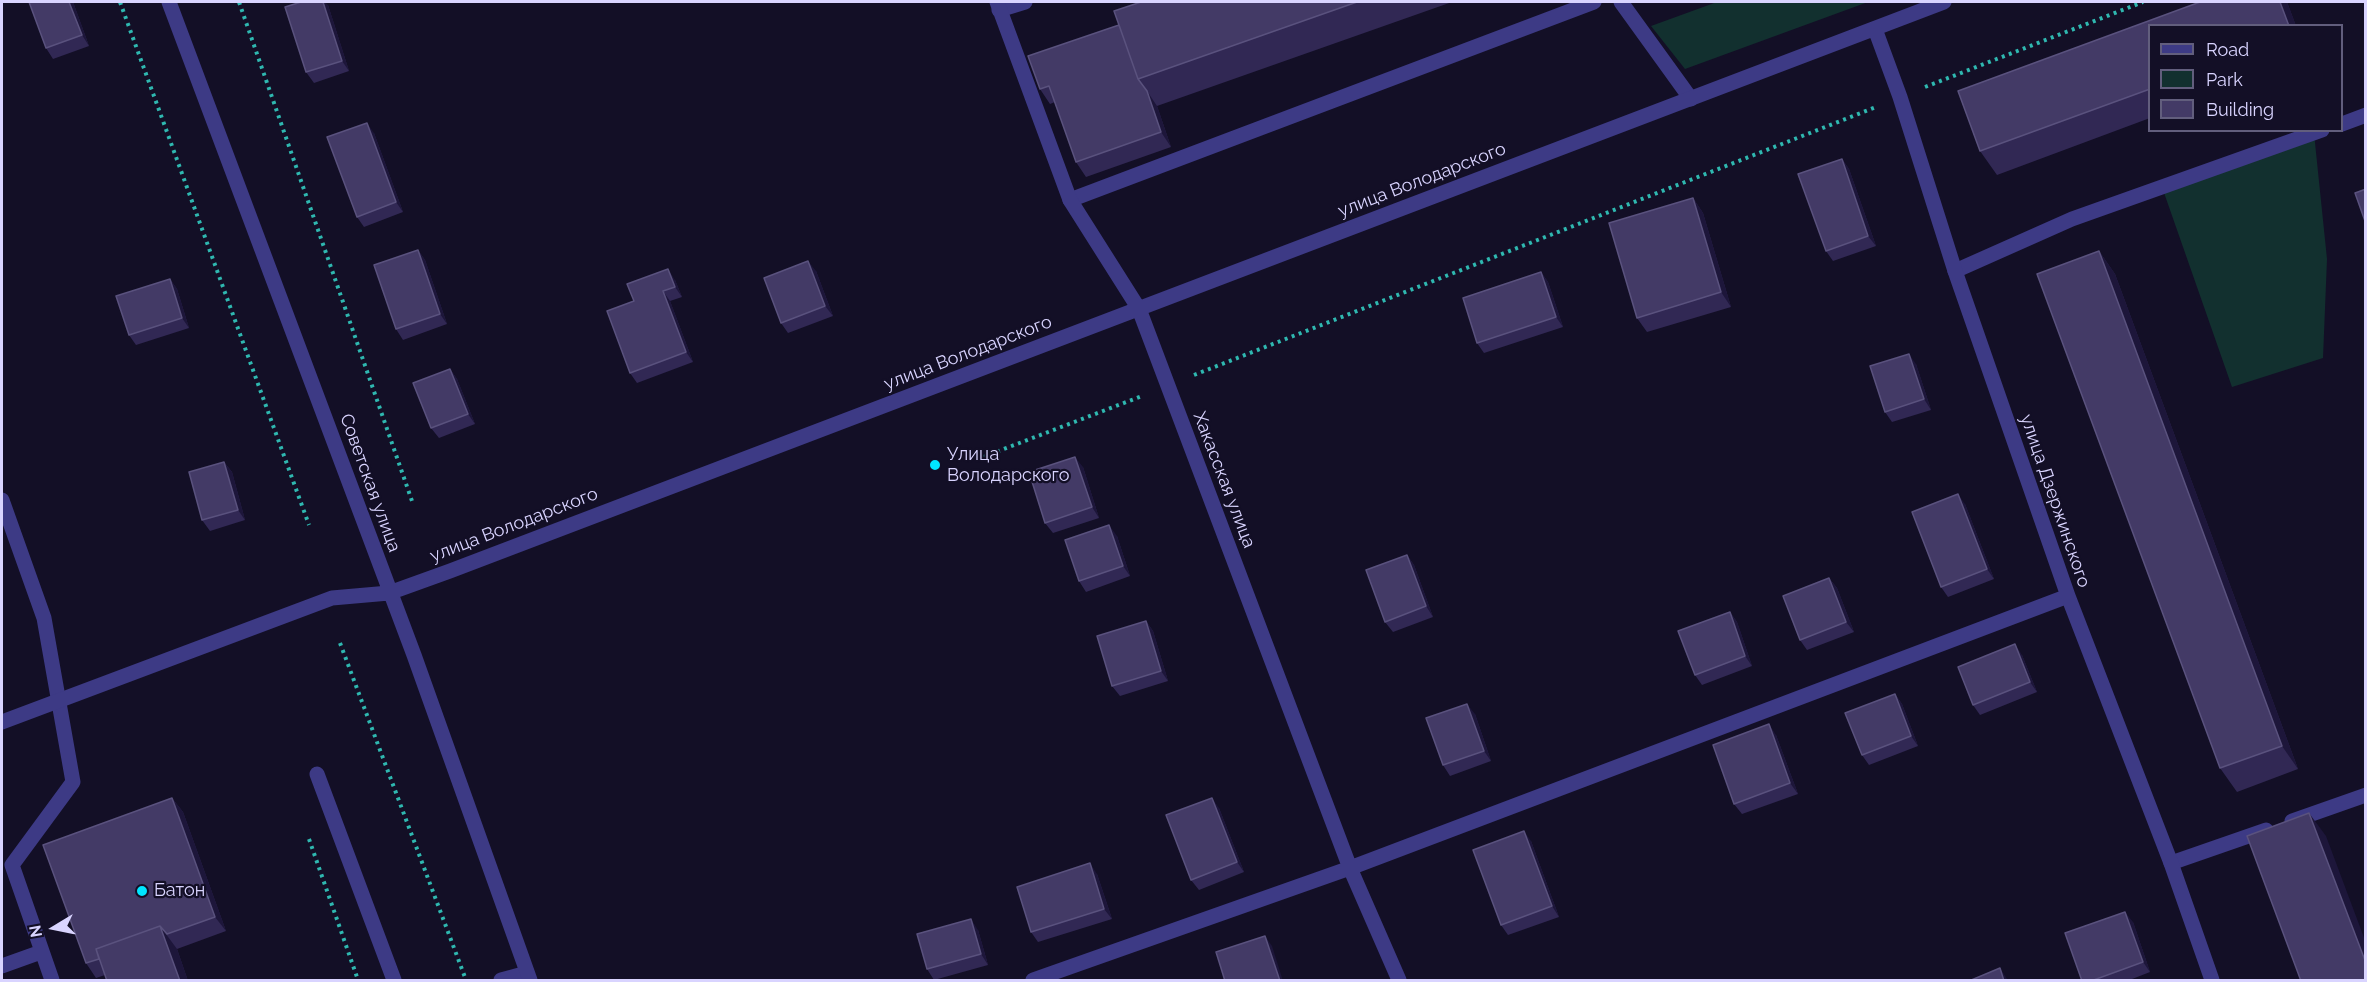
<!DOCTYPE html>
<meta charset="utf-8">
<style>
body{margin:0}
#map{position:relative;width:2367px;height:982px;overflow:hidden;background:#130f26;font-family:Raleway,sans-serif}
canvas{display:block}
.frame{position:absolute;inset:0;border:3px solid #d9d4ff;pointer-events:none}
.legend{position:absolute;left:2148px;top:24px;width:195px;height:108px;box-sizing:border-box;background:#130f26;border:2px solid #625e7d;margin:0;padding:8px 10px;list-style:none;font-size:18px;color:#d9d4ff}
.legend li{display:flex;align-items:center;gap:12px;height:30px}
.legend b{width:30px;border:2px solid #625e7d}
.north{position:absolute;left:24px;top:898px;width:60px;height:60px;-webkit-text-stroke:4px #130f26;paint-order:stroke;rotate:260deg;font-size:16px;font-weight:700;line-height:24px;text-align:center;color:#d9d4ff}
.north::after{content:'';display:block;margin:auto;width:21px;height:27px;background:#d9d4ff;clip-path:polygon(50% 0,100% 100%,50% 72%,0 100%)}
</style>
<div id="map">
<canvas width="2367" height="982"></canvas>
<div class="frame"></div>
<ul class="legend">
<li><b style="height:8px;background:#3d3a85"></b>Road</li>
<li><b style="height:16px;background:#12302f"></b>Park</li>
<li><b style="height:16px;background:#433a66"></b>Building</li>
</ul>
<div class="north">N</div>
</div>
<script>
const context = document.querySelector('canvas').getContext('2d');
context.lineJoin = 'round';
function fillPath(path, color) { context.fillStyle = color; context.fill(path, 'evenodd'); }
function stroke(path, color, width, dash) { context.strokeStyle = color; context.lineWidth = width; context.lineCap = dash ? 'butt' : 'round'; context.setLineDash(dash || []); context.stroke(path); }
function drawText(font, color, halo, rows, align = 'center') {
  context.font = font + ' Raleway,sans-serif'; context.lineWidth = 4.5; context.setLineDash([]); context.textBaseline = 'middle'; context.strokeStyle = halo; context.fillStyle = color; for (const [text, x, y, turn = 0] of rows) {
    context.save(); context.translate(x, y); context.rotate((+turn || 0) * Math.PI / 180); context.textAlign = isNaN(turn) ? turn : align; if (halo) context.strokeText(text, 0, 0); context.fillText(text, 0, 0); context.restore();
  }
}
fillPath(new Path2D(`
 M1717,2h151l-183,67 -34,-43z
 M2314,133l13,126 -4,99 -91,29 -70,-200z`), '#12302f');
stroke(new Path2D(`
 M120,2l189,523
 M239,2l173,499
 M1925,87l218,-85
 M1194,375l682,-268
 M983,457l159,-61
 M340,643l126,337
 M309,839l49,141`), '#2fb8b0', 4, [3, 4.5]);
stroke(new Path2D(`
 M1621,2l70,97
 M999,10l26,-8
 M2342,124l24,-9
 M1070,200l524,-198
 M1955,271l117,-52 250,-89
 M2,500l42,118 29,164 -61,83 40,115
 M317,774l77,206
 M2292,821l74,-26
 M2171,863l95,-33
 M2,966l39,-14
 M501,980l26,-7`), '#3d3a85', 15);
stroke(new Path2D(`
 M169,2l245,653 116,325
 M997,2l73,198 69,109 211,559 49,112
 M1875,29l25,68 55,174 113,325 103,267 41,117
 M2,722l330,-124 57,-5 61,-22 1494,-569
 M1033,980l317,-112 718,-272`), '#3d3a85', 15);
fillPath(new Path2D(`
 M29,2h44l16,44 -36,13 -7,-11z
 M1141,2h311l-295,104 14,41 -85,30 -10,-15 -21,-60 -5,2 -10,-15 79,-64z
 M2200,2h87l9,24h-146v92l-153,57 -17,-24 -22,-60z
 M328,5l21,66 -35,12 -8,-11z
 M374,133l29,79 -39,15 -7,-10z
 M1842,159l7,10 27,77 -43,15 -7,-10z
 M1693,198l10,15 28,94 -84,25 -10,-14z
 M418,250l7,10 22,64 -44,16 -7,-11z
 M2099,251l16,23 183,495 -61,23 -17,-24z
 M816,271l17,45 -45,17 -7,-10z
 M1541,272l7,10 15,45 -79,26 -7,-10z
 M170,279l7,10 12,39 -53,17 -7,-10z
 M675,280l7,17 -12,4 23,61 -56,21 -7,-10 4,-72z
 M1916,364l15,46 -39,12 -7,-10z
 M450,369l7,10 18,45 -36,14 -8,-10z
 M224,462l8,10 13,48 -35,11 -8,-11z
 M1083,467l16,51 -46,15 -8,-10z
 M1965,504l29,75 -46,18 -7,-10z
 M1117,536l13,40 -44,16 -7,-11z
 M1407,555l7,10 19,52 -40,15 -8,-10z
 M1829,578l8,10 17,44 -47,18 -7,-10z
 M1730,612l7,10 15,44 -50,19 -7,-10z
 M1146,621l7,10 15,50 -48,15 -8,-10z
 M2022,655l15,37 -57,23 -7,-10z
 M1895,694l7,10 16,42 -49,19 -7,-10z
 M1475,714l16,47 -41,15 -7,-11z
 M1776,735l22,59 -56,20 -8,-10z
 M172,798l11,14 43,119 -49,18 11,32h-81l-2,-6 -9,3 -10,-15z
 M1219,808l25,64 -45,18 -8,-10z
 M1531,841l28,76 -51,18 -7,-10z
 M1097,874l15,45 -74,23 -7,-10z
 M2133,922l17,50 -23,9h-45z
 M978,930l10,35 -54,15 -7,-11z`), '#312854');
fillPath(new Path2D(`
 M69,2h4l16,44 -7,-11z
 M323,2h2l3,3 21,66 -7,-10z
 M2280,2h7l9,24h-7z
 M1147,91l10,15 14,41 -10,-15z
 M367,123l7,10 29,79 -7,-10z
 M1842,159l7,10 27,77 -8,-10z
 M1693,198l10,15 28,94 -10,-15z
 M418,250l7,10 22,64 -7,-10z
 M2099,251l16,23 183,495 -16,-23z
 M808,261l8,10 17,45 -8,-10z
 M668,269l7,11 7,17 -7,-10z
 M1541,272l7,10 15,45 -7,-10z
 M170,279l7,10 12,39 -7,-10z
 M663,291l7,10 23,61 -7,-10z
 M1909,354l7,10 15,46 -7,-11z
 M450,369l7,10 18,45 -7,-10z
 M1075,457l8,10 16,51 -7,-11z
 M224,462l8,10 13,48 -7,-10z
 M1958,494l7,10 29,75 -7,-10z
 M1109,525l8,11 13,40 -7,-10z
 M1407,555l7,10 19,52 -7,-11z
 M1829,578l8,10 17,44 -8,-10z
 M1730,612l7,10 15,44 -7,-10z
 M1146,621l7,10 15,50 -7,-10z
 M2015,644l7,11 15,37 -7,-10z
 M1895,694l7,10 16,42 -7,-10z
 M1467,704l8,10 16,47 -7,-10z
 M1769,724l7,11 22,59 -8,-11z
 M172,798l11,14 43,119 -11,-14z
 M1212,798l7,10 25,64 -7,-10z
 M2309,813l17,23 40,107v20z
 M1524,831l7,10 28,76 -7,-11z
 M1090,863l7,11 15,45 -8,-10z
 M2125,912l8,10 17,50 -7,-10z
 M971,919l7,11 10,35 -7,-11z
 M160,926l17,23 11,32h-8z
 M1265,936l7,10 11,35h-3z
 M2000,968l7,11 1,2h-4z`), '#1d163a');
const building = new Path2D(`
 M29,2h40l13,33 -36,13z
 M301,2h22l19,59 -36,11 -21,-65z
 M1141,2h216l-219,77 -24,-68z
 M2200,2h80l9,24h-139v63l-170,62 -22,-60z
 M1119,25l19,54 9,12 14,41 -85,30 -27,-76 -9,3 -12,-33z
 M367,123l29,79 -39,15 -30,-80z
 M1842,159l26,77 -42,15 -28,-77z
 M2366,189v35l-11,-31z
 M1693,198l28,94 -84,26 -28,-95z
 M418,250l22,64 -44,15 -22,-64z
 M2099,251l183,495 -62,22 -183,-494z
 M808,261l17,45 -44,17 -17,-45z
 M668,269l7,18 -12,4 23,61 -56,21 -23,-62 27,-10 -7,-17z
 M1541,272l15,45 -79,26 -14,-45z
 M170,279l12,39 -53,17 -13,-39z
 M1909,354l15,45 -39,13 -15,-46z
 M450,369l18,45 -37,14 -18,-45z
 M1075,457l17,50 -47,16 -16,-51z
 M224,462l14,48 -36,10 -13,-48z
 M1958,494l29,75 -46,18 -29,-75z
 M1109,525l14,41 -44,15 -14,-41z
 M1407,555l19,51 -41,16 -19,-52z
 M1829,578l17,44 -46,18 -17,-44z
 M1730,612l15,44 -50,19 -17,-44z
 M1146,621l15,50 -49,15 -15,-50z
 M2015,644l15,38 -57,23 -15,-38z
 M1895,694l16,42 -49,19 -17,-42z
 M1467,704l17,47 -41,14 -17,-47z
 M1769,724l21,59 -56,21 -21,-59z
 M172,798l43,119 -48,17 -7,-8 -64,23 3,10 -13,4 -43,-118z
 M1212,798l25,64 -46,18 -25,-65z
 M2309,813l57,150v18h-65l-54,-145z
 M1524,831l28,75 -51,19 -28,-75z
 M1090,863l14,46 -73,23 -14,-45z
 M2125,912l18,50 -52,19h-9l-17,-48z
 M971,919l10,35 -54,15 -10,-35z
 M160,926l20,55h-73l-11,-32z
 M1265,936l15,45h-55l-9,-29z
 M2000,968l4,13h-35z`);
fillPath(building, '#433a66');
stroke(building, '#5a527e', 1.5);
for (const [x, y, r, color] of [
 [935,465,6,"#00e5ff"],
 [142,891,6,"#00e5ff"]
]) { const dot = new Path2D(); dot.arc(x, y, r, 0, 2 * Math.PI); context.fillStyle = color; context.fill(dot); stroke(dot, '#130f26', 2); }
drawText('18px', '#d9d4ff', '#130f26', [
 ["улица Володарского",1422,180,-21],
 ["улица Володарского",968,353,-21],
 ["Хакасская улица",1224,480,69],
 ["Советская улица",370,483,70],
 ["улица Дзержинского",2055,501,71],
 ["улица Володарского",514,525,-21]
]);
drawText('18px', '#d9d4ff', '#130f26', [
 ["Улица",947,455],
 ["Володарского",947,476],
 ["Батон",154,891]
], 'left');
</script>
